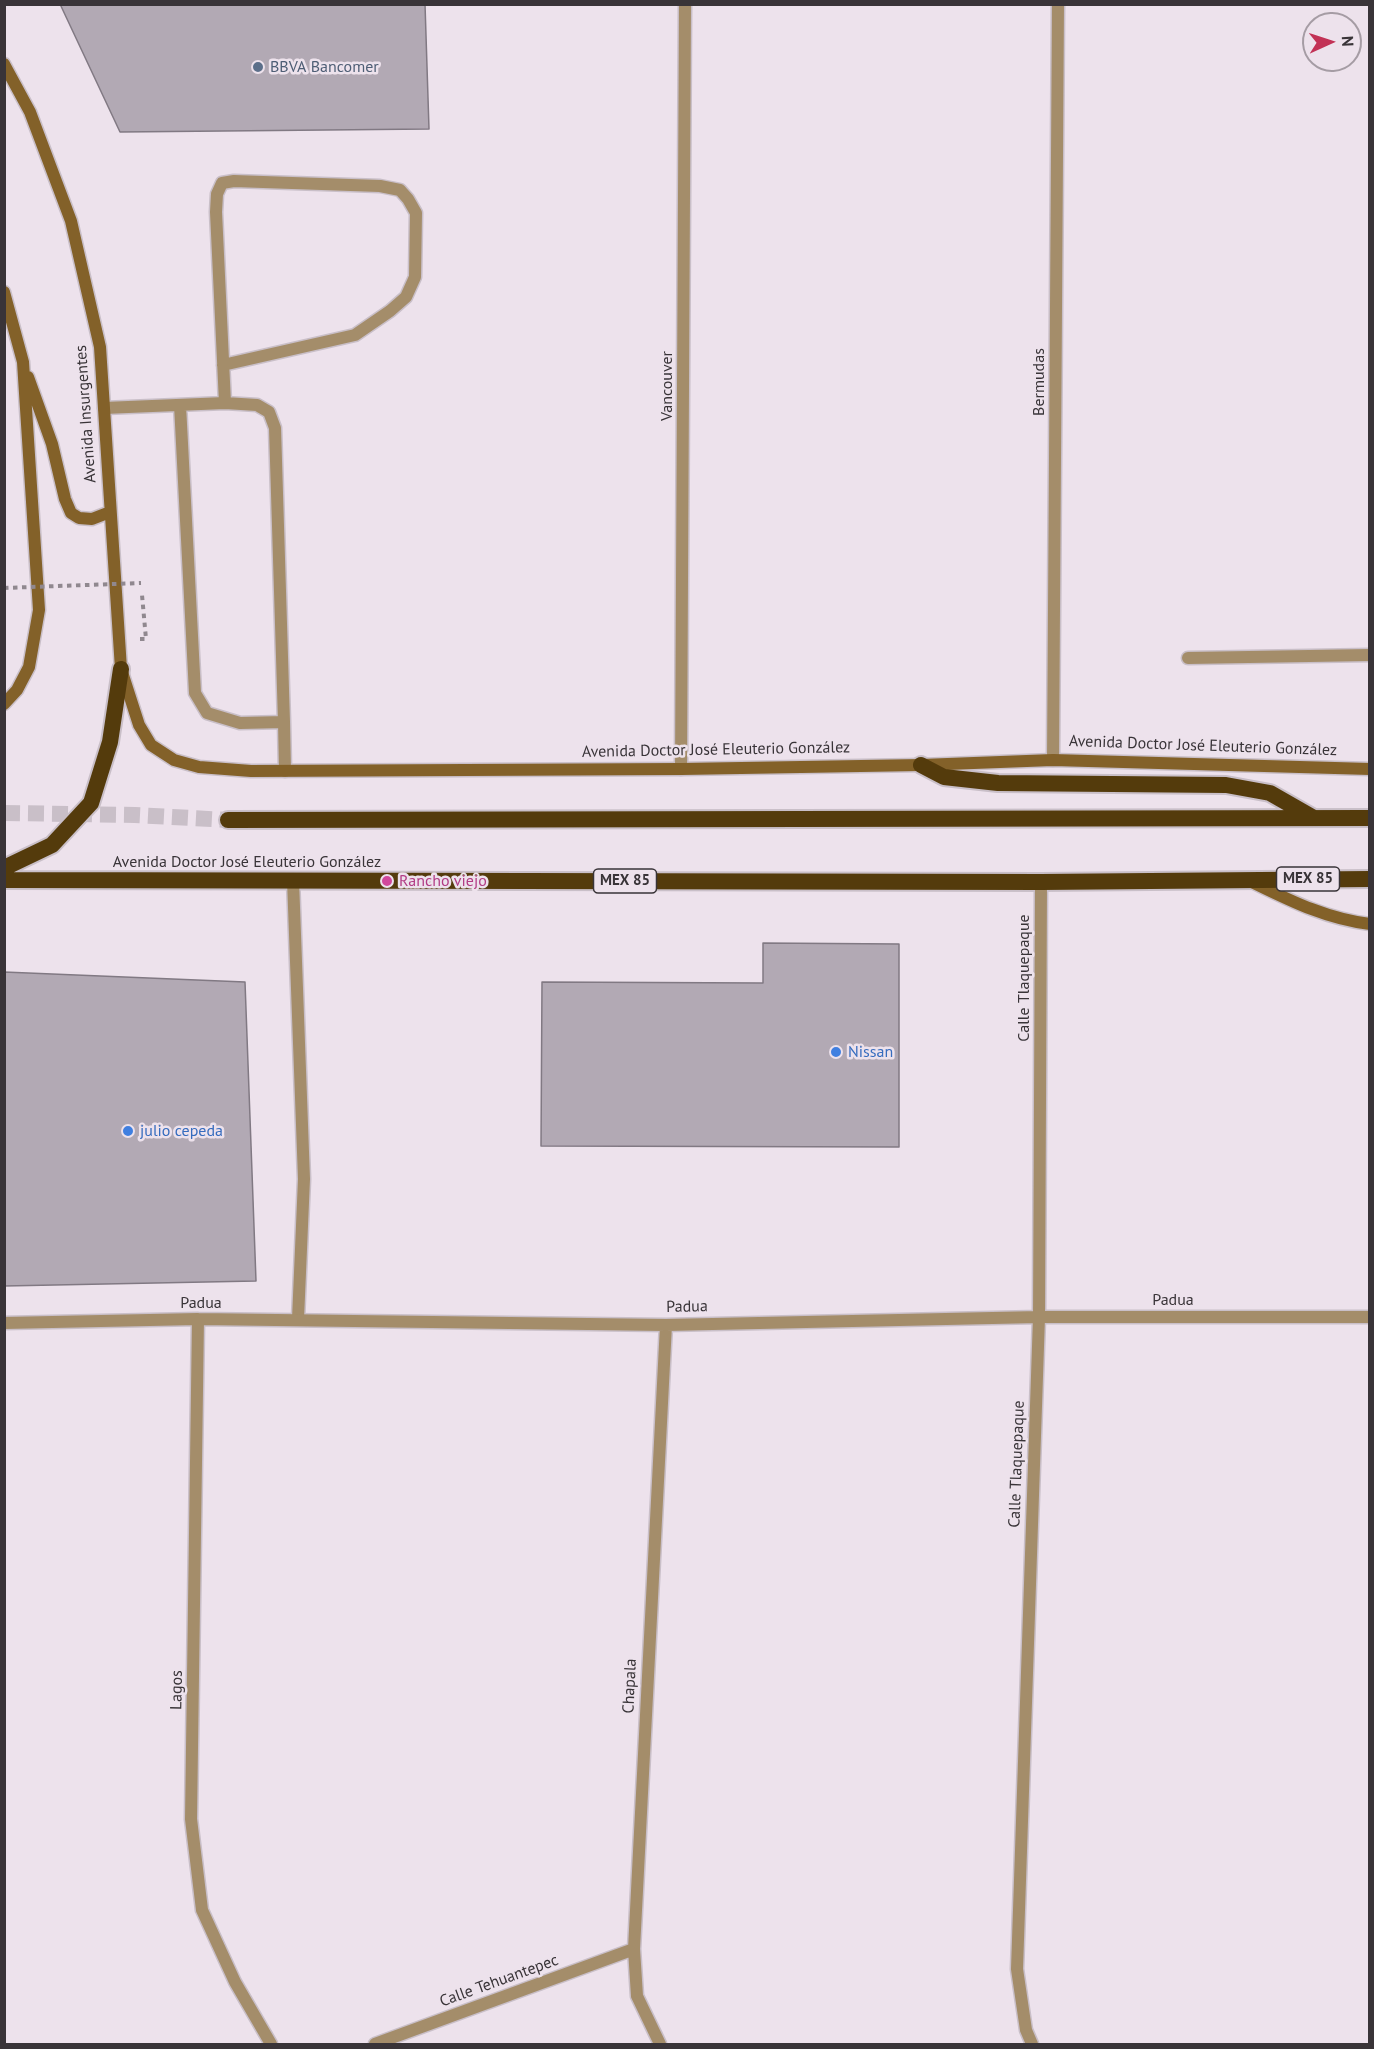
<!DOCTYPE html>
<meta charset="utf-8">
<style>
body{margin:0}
#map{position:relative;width:1374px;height:2049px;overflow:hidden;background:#ede2ec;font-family:"PT Sans",sans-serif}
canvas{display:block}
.frame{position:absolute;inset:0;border:6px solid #393438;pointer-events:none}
.north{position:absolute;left:1302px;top:12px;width:60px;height:60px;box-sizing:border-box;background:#ede2ec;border:2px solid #a59ca4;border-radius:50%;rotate:87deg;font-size:16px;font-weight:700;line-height:24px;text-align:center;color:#393438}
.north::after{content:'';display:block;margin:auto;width:21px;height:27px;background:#c23256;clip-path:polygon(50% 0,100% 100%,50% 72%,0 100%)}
</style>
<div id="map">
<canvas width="1374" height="2049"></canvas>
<div class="frame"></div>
<div class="north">N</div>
</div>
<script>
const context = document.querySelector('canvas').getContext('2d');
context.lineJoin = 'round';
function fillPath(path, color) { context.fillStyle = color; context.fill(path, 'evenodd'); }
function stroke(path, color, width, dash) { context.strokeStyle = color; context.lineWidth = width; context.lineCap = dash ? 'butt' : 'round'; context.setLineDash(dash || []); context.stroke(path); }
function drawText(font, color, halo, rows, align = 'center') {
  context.font = font + ' "PT Sans",sans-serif'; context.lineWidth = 5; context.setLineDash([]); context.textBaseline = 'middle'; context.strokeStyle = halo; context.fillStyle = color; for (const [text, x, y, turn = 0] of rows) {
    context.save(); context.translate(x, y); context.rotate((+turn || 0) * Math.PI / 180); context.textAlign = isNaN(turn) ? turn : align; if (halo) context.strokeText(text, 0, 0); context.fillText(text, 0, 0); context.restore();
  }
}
const building = new Path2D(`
 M60,4h365l4,125 -309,3z
 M763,943l136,1v203l-358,-1 1,-164 221,1z
 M4,972l241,10 11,299 -252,5z`);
fillPath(building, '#b2a9b4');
stroke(building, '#817983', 1.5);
stroke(new Path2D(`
 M4,813l131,2 93,5`), '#c9bfc8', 16, [16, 8]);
const service = new Path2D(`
 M223,365l132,-30 35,-24 16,-14 9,-20 1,-64 -8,-14 -8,-9 -20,-4 -146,-5 -12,2 -5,11 -1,18 9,191
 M104,408l121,-5 32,2 12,7 6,16 9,294 -44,1 -33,-10 -12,-20 -15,-288
 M1188,658l182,-3
 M284,722l1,49
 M293,880l11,299 -6,140`);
const minor = new Path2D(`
 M1053,760l5,-756
 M681,769l4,-765
 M198,1319l-7,500 11,91 33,72 36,62
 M4,1323l194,-4 468,6 373,-8h331
 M375,2044l259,-95
 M660,2044l-23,-48 -3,-47 32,-624
 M1032,2044l-6,-14 -9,-61 22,-652 2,-435`);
const secondary = new Path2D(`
 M4,64l26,48 41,109 29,126 21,322 18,56 12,20 23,15 25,7 52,4 430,-2 240,-4 132,-5 317,9
 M4,292l19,70 16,248 -10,57 -12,23 -13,14
 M28,377l24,67 13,55 6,14 8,5 13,1 18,-7
 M1250,881c39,19 76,38 120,43`);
const trunk = new Path2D(`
 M921,765l23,12 54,6 228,2 44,8 42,24
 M228,820l1142,-2
 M4,868l48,-23 39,-42 19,-61 11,-73
 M4,880l1037,2 329,-3`);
stroke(service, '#c9bfc8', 15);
stroke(minor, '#c9bfc8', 15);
stroke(secondary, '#c9bfc8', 15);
stroke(trunk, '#c9bfc8', 20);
stroke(new Path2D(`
 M140,639h6l-4,-44`), '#90888f', 4, [4.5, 4.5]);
stroke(service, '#a48d6a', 12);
stroke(minor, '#a48d6a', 12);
stroke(secondary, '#836129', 12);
stroke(trunk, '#543b0c', 16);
stroke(new Path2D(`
 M4,588l137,-5`), '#90888f', 4, [4.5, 4.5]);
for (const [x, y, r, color] of [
 [258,67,6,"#5c6f8a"],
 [387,881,6,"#d1479c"],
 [836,1052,6,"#3f7fe0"],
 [128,1131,6,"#3f7fe0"]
]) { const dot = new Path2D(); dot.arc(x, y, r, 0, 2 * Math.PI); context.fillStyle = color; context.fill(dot); stroke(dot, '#ede2ec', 2); }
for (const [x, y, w] of [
 [1308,879,63],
 [625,881,63]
]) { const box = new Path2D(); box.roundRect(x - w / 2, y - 12, w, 24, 4.5); context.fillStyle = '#ede2ec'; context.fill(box); stroke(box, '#393438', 1.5); }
drawText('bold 15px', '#393438', null, [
 ["MEX 85",1308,879],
 ["MEX 85",625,881]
]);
drawText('16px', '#4e5e75', '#ede2ec', [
 ["BBVA Bancomer",270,67]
], 'left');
drawText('16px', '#393438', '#ede2ec', [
 ["Bermudas",1039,382,-90],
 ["Vancouver",667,386,-90],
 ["Avenida Insurgentes",86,414,-94],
 ["Avenida Doctor José Eleuterio González",1203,746,2],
 ["Avenida Doctor José Eleuterio González",716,750,-1],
 ["Avenida Doctor José Eleuterio González",247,862],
 ["Calle Tlaquepaque",1024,978,-90],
 ["Padua",1173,1300],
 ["Padua",201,1303],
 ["Padua",687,1307,-1],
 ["Calle Tlaquepaque",1017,1464,-88],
 ["Chapala",630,1686,-87],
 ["Lagos",177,1690,-89],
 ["Calle Tehuantepec",499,1981,-20]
]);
drawText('16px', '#b23c85', '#ede2ec', [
 ["Rancho viejo",399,881]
], 'left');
drawText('16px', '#366cbe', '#ede2ec', [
 ["Nissan",848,1052],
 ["julio cepeda",140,1131]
], 'left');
</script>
